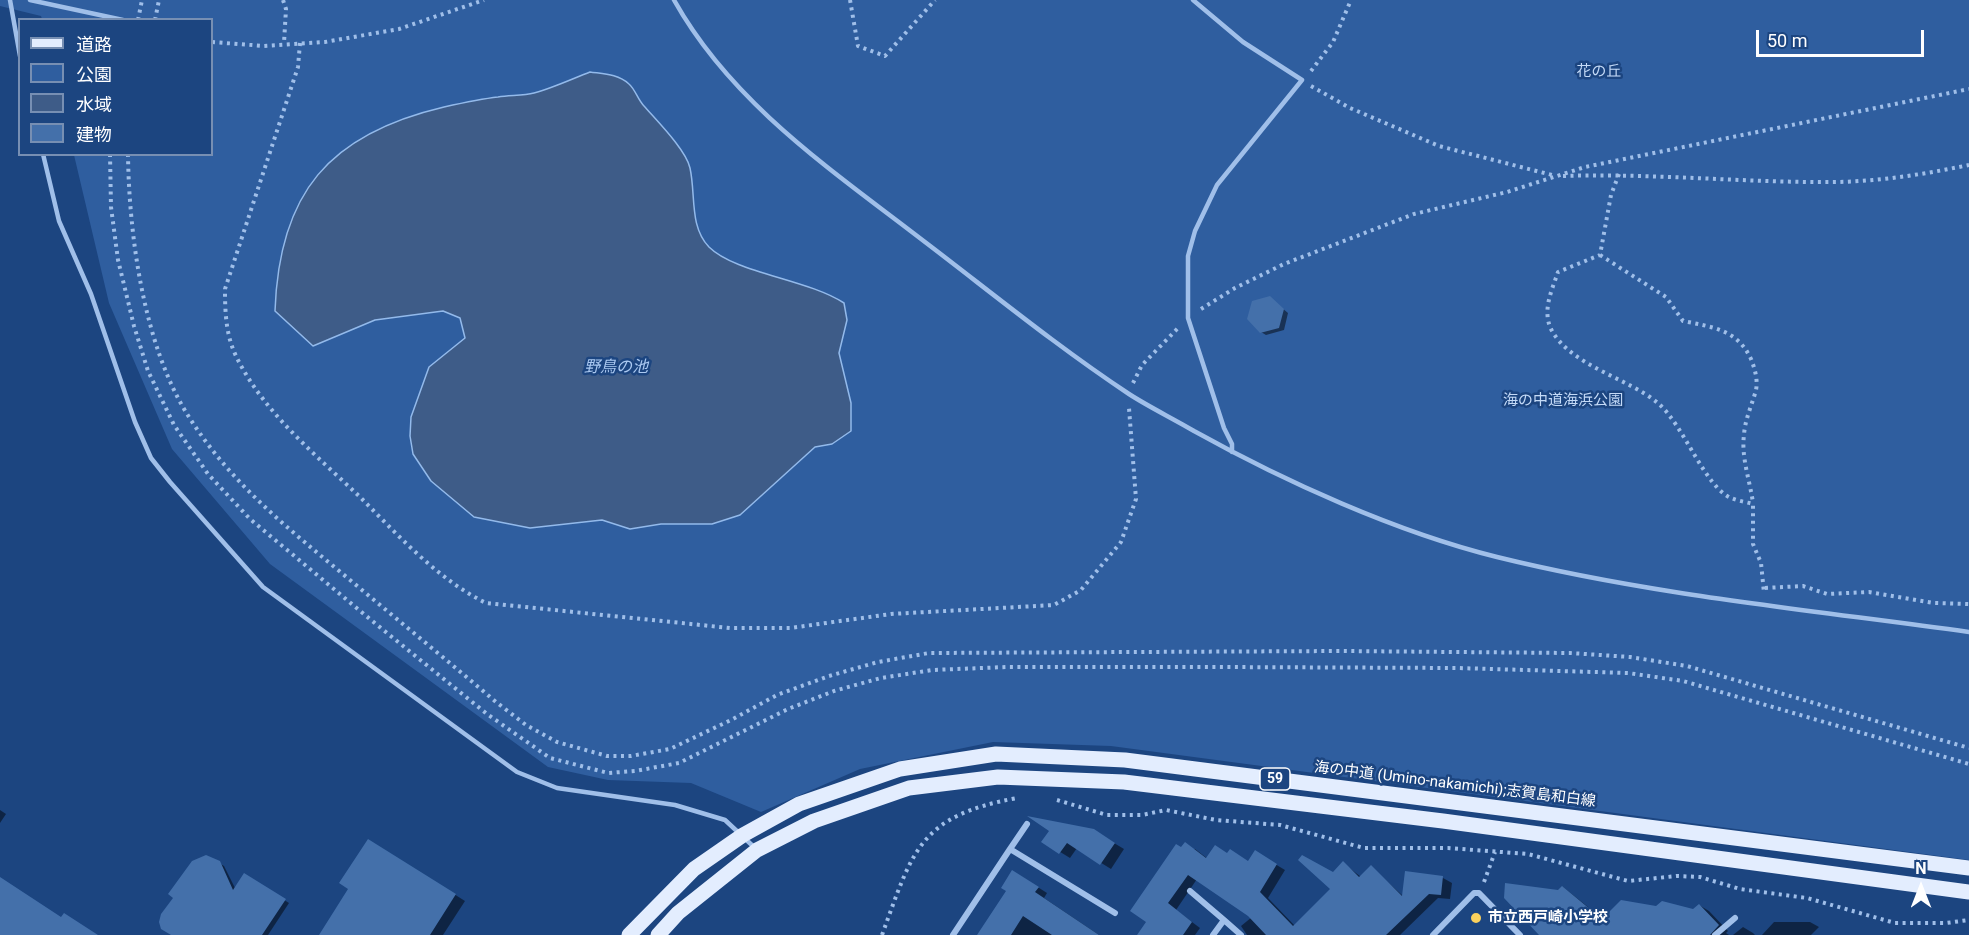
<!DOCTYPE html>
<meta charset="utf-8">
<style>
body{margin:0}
#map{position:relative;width:1969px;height:935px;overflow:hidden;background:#1c4580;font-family:Roboto,"Noto Sans JP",sans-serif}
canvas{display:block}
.legend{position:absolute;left:18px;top:18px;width:195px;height:138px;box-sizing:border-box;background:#1c4580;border:2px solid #778fb3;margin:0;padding:8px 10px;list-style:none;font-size:18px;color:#fff}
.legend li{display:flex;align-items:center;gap:12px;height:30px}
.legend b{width:30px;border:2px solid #778fb3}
.north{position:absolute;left:1891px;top:857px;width:60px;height:60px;-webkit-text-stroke:4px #1c4580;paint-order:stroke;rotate:0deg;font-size:16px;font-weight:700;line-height:24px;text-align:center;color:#fff}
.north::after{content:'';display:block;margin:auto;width:21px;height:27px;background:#fff;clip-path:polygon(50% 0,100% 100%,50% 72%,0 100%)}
.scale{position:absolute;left:1756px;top:30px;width:168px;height:27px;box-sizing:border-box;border:3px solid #fff;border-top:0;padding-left:8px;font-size:18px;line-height:21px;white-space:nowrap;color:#fff;-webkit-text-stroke:4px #1c4580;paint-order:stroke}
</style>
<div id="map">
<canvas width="1969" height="935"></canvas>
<ul class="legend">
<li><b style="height:8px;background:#e3edfe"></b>道路</li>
<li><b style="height:16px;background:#2f5e9f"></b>公園</li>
<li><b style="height:16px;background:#3e5c88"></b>水域</li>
<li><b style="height:16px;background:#4470aa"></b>建物</li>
</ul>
<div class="north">N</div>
<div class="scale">50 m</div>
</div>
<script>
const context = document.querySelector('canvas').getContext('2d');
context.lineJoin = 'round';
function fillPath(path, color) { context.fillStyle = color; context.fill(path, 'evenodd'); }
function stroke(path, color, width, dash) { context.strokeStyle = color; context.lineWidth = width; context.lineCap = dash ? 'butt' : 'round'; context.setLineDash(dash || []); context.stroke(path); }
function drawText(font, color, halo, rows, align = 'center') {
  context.font = font + ' Roboto,"Noto Sans JP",sans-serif'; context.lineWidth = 5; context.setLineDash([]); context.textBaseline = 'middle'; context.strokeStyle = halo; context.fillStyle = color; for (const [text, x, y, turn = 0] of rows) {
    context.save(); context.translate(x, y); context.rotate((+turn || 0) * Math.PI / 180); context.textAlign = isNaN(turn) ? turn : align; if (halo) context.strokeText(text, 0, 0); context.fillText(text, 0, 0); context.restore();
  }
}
fillPath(new Path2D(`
 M0,0h1969v860l-858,-114 -118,-4 -133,27 -99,43 -70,-29 -83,-3 -60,-13 -278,-203 -98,-115 -63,-146 -35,-148 138,-1v-134l-170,-1 -1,-3 -41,-10z`), '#2f5e9f');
const water = new Path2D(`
 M590,72c14,2 28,2 39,12 6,5 9,16 15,22 13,15 42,44 46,62 6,27 -1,58 19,79 26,26 98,32 135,56l3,17 -8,33 12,50v28l-19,13 -17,3 -75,68 -28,9h-51l-31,5 -28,-9 -72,8 -56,-11 -43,-36 -18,-27 -3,-18 1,-19 18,-50 36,-29 -5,-20 -17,-7 -68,9 -62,26 -38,-35c4,-118 54,-177 169,-204 18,-4 36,-8 54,-10 12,-2 25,-1 36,-4 19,-5 38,-14 56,-21z`);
fillPath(water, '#3e5c88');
stroke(water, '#93baeb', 1.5);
fillPath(new Path2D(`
 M1270,298l18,15 -4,17 -18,5 -5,-3z
 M0,810l6,4 -6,9z
 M1104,837l20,12 -13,20 -34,-21 -7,10 -26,-16z
 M378,846l87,55 -22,34h-122z
 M1182,849h13l13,10 20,-5 21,8 6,-10 30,18 -17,28 27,28 37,-37 1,-15 10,-11 18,14 10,-10 32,29 40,-18 9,5 -2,16 -12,-1 -38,37h-153l-6,-9 11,-9 -55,-38 -21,31 24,18 -5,7h-56l9,-13z
 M219,863l5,3 12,24 9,-15 44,28 -21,32h-94z
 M1022,877l25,16 -3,5 55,37h-121z
 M1563,887l40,32 53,-11 38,2 5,-5 10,6 19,20 -2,2 3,2h-187z
 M1774,922h36l9,5 -8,8h-49z
 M1743,927l10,6 2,2h-22z`), '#0007');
fillPath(new Path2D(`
 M1270,296l14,13 -5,19 -19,5 -13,-14 5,-18z
 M1027,816l67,13 21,14 -15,22 -33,-22 -8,11 -18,-12 8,-11z
 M368,839l88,55 -26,41h-111l29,-46 -9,-6z
 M1185,842l21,16 9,-13 12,8 3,-4 18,12 7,-11 22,14 -17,28 33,34 37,-37 -32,-29 4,-5 31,17 10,-11 16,16 12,-12 31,31 3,-25 38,5 -2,19 -12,-1 -43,41h-120l-18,-19 -60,-41 -20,28 24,19 -9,13h-46l9,-13 -16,-11 46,-67 5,3z
 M206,855l14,6 13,29 11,-17 42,26 -24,36h-91l-10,-6 -2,-7 2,-8 12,-16 -5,-4 24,-33z
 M1012,870l27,17 -4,5 64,43h-47l-29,-19 -12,19h-34l29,-44 -5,-3z
 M0,877l61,40 3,-4 34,22h-98z
 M1505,883l53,7 4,-4 40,33 19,-19 35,6 6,-5 31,8 6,-5 20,21 -9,10h-171l-35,-37z`), '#4470aa');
stroke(new Path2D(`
 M283,0l3,9 -2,34
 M850,0l8,46 27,10 50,-56
 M138,20l4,-20
 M155,20l4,-20
 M212,42l52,4 61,-4 74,-13 85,-29
 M300,43l-2,24 -73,222c0,24 1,46 11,67 27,56 80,99 124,141 38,38 77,82 126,106l244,25h60l101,-14 163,-9 27,-15 40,-48 15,-43 -7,-91
 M1311,71l22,-29 18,-42
 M1311,86l39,22 89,38 117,30
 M110,154l1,53 7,53 16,66 14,45 26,54 34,49 42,45 121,101 116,94 63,44 58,15 27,-2 44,-8 109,-54 46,-18 47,-13 51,-8 75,-3h212l238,1 171,5 55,8 286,83
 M128,154c1,82 16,193 61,263 43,68 100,112 161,163 49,41 98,81 146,122l30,23 31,17 50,14h24l39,-7 61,-29 46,-25 52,-19 49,-14 51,-9 411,-2 230,2 60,4 57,9 282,82
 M1619,174l-8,21 -11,60 -42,17c-6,18 -16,38 -7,57 19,37 78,49 108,75 25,22 46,83 72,94 7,3 15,4 22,6v40l8,19 3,30
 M1563,176c92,-3 183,7 275,6 44,-1 87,-8 131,-17
 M1600,255l66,42 17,24c29,6 54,8 68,38 4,10 7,21 5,31 -4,15 -11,29 -12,45 -3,22 6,46 9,68
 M1201,309l34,-21 49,-24 130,-50 93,-22 78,-25 384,-78
 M1133,383l9,-18 37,-38
 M1765,588l38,-2 24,8 42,-2 65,11 35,1
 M1057,800l50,15h35l24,-5 50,10 64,5 84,23h84l80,6 100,27 49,-5 23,1 40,12 67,9 88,25h51l23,-3
 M1484,882l11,-30
 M882,935c31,-85 37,-119 135,-137`), '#a0bfe9', 4, [3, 4.5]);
stroke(new Path2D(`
 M10,0l10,56
 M30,0l93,20
 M674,0c58,104 159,171 251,242 67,51 133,105 204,152 20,13 43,24 65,37 90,50 202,101 303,126 154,38 314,53 472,75
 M1193,0l50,42 59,38 -85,105 -22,46 -7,25v62l36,110 8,16v8
 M43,154l16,67 32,73 44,128 16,36 19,24 93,105 254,185 40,16 118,17 50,15 30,28`), '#a0bfe9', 4.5);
stroke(new Path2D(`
 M1010,849l17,-25
 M1190,891l34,29
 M953,935l57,-86 105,64
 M1213,935l11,-15 17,15
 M1433,935l41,-42h5l41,42
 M1715,935l20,-17`), '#a0bfe9', 6);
stroke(new Path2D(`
 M629,935l65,-66 49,-34 56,-31 101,-35 96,-15 129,6 844,108
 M658,935l20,-22 79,-63 57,-29 95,-33 89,-11 126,5 319,39 526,71`), '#e3edfe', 15);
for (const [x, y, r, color] of [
 [1476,918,6,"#fad15d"]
]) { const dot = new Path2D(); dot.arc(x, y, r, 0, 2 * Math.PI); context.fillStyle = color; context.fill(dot); stroke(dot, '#1c4580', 2); }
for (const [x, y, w] of [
 [1275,779,30]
]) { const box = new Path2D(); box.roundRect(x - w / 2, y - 11, w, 22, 4.5); context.fillStyle = '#1c4580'; context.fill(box); stroke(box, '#fff', 1.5); }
drawText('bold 14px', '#fff', null, [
 ["59",1275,779]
]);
drawText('15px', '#c4daf7', '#1c4580', [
 ["花の丘",1599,72],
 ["海の中道海浜公園",1563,401]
]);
drawText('15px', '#fff', '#1c4580', [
 ["海の中道 (Umino-nakamichi);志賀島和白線",1455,785,7]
]);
drawText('bold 15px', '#fff', '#1c4580', [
 ["市立西戸崎小学校",1488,918]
], 'left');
drawText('italic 16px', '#abc9f1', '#1c4580', [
 ["野鳥の池",616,368]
]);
</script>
